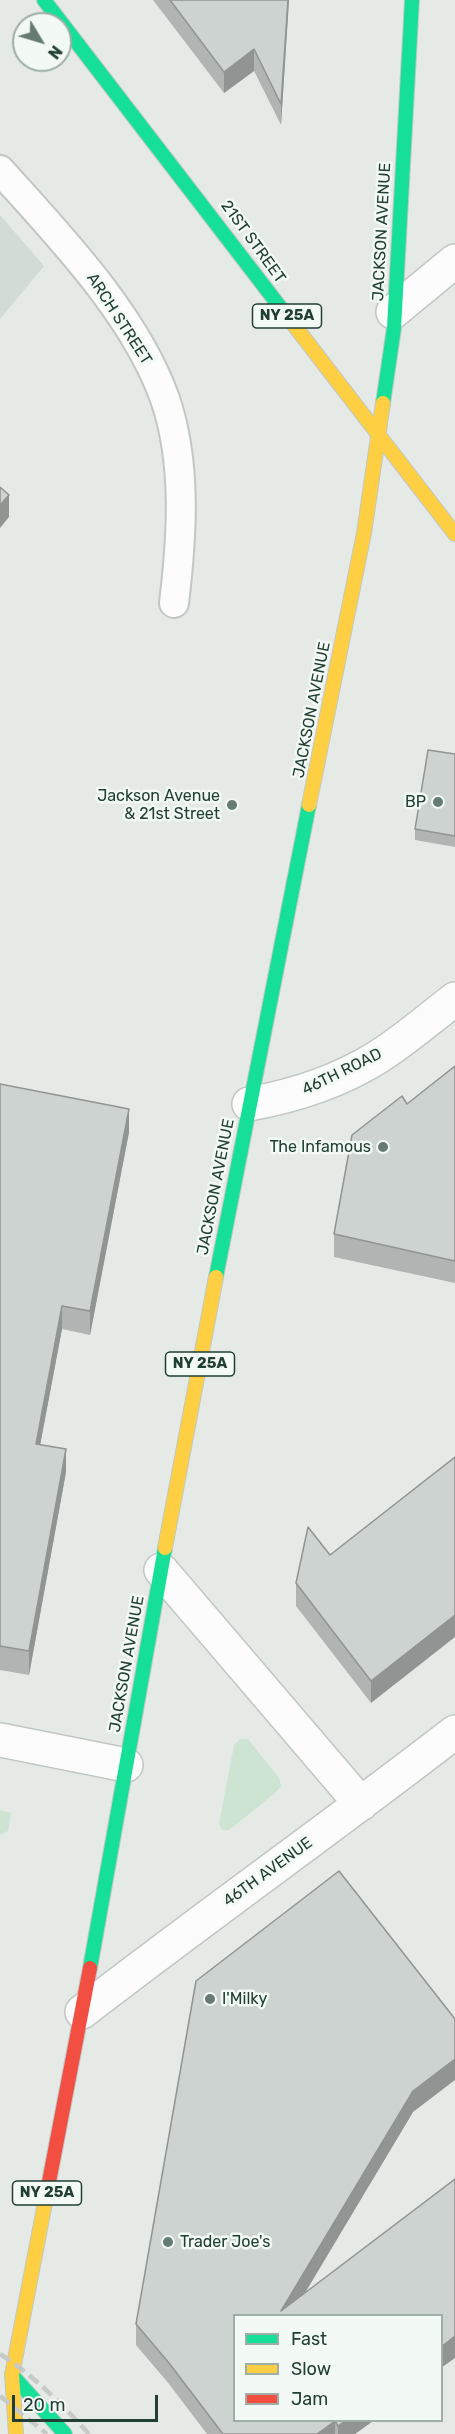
<!DOCTYPE html>
<style>
body{margin:0}
#map{position:relative;width:455px;height:2434px;overflow:hidden;background:#e5eae7;font-family:Rubik,sans-serif}
canvas{display:block}
.legend{position:absolute;left:233px;top:2314px;width:210px;height:108px;box-sizing:border-box;background:#f3f9f5;border:2px solid #9fafa8;margin:0;padding:8px 10px;list-style:none;font-size:18px;color:#213f34}
.legend li{display:flex;align-items:center;gap:12px;height:30px}
.legend b{width:30px;border:2px solid #9fafa8}
.north{position:absolute;left:12px;top:12px;width:60px;height:60px;box-sizing:border-box;background:#f3f9f5;border:2px solid #9fafa8;border-radius:50%;rotate:128deg;font-size:16px;font-weight:700;line-height:24px;text-align:center;color:#213f34}
.north::after{content:'';display:block;margin:auto;width:21px;height:27px;background:#667b73;clip-path:polygon(50% 0,100% 100%,50% 72%,0 100%)}
.scale{position:absolute;left:12px;top:2395px;width:146px;height:27px;box-sizing:border-box;border:3px solid #213f34;border-top:0;padding-left:8px;font-size:18px;line-height:21px;white-space:nowrap;color:#213f34;-webkit-text-stroke:4px #f3f9f5;paint-order:stroke}
</style>
<div id="map">
<canvas width="455" height="2434"></canvas>
<ul class="legend">
<li><b style="height:8px;background:#16e098"></b>Fast</li>
<li><b style="height:8px;background:#ffcf43"></b>Slow</li>
<li><b style="height:8px;background:#f24e42"></b>Jam</li>
</ul>
<div class="north">N</div>
<div class="scale">20 m</div>
</div>
<script>
const context = document.querySelector('canvas').getContext('2d');
context.lineJoin = 'round';
function fillPath(path, color) { context.fillStyle = color; context.fill(path, 'evenodd'); }
function stroke(path, color, width, dash) { context.strokeStyle = color; context.lineWidth = width; context.lineCap = dash ? 'butt' : 'round'; context.setLineDash(dash || []); context.stroke(path); }
function drawText(font, color, halo, rows, align = 'center') {
  context.font = font + ' Rubik,sans-serif'; context.lineWidth = 5; context.setLineDash([]); context.textBaseline = 'middle'; context.strokeStyle = halo; context.fillStyle = color; for (const [text, x, y, turn = 0] of rows) {
    context.save(); context.translate(x, y); context.rotate((+turn || 0) * Math.PI / 180); context.textAlign = isNaN(turn) ? turn : align; if (halo) context.strokeText(text, 0, 0); context.fillText(text, 0, 0); context.restore();
  }
}
fillPath(new Path2D(`
 M0,215l44,51 -44,53z`), '#d2dcd7');
fillPath(new Path2D(`
 M240,1739h8l31,39 2,8 -6,7 -46,37h-7l-3,-6 15,-79z
 M0,1810l11,3 -3,18 -8,4z`), '#cde4d2');
const lane = new Path2D(`
 M0,170c59,66 135,144 165,229 22,64 17,138 9,204`);
const street = new Path2D(`
 M393,312l62,-51
 M249,1104c45,-8 89,-22 129,-47 27,-17 52,-39 77,-58
 M161,1570l200,234
 M0,1740l126,25
 M82,2012c123,-95 250,-185 373,-280`);
const fast = new Path2D(`
 M44,0l243,316
 M383,403l11,-75 18,-328
 M216,1277l93,-472
 M90,1968l75,-420
 M12,2375l53,59`);
const slow = new Path2D(`
 M287,316l168,218
 M309,805l55,-272 19,-130
 M165,1548l51,-271
 M16,2434l-4,-59 36,-188`);
const jam = new Path2D(`
 M48,2187l42,-219`);
stroke(lane, '#c2c7c4', 32);
stroke(street, '#c2c7c4', 36);
stroke(fast, '#c0c8c4', 16);
stroke(slow, '#c0c8c4', 16);
stroke(jam, '#c0c8c4', 16);
stroke(lane, '#fbfcfb', 28);
stroke(street, '#fbfcfb', 33);
stroke(fast, '#16e098', 14);
stroke(slow, '#ffcf43', 14);
stroke(jam, '#f24e42', 14);
stroke(new Path2D(`
 M0,2354c33,21 63,51 89,80
 M0,2396l47,38`), '#c6cbc9', 4.5, [12, 6]);
fillPath(new Path2D(`
 M153,0h136l-8,125 -27,-54 -30,22z
 M455,754v93l-40,-7v-11z
 M455,1066v217l-121,-26v-23l73,-130z
 M0,1084l129,48 -39,203 -28,-6 -22,115 26,28 -37,203 -29,-5z
 M455,1457l-84,246 -75,-97v-23l34,-28z
 M413,2112l-108,181 -71,128h139l-18,13h-148l-38,-50 -33,-39v-21z`), '#b0b5b3');
fillPath(new Path2D(`
 M288,0h1l-8,125v-21z
 M254,49v22l-30,22v-21z
 M9,495v22l-9,11v-23z
 M129,1109v23l-39,203v-24z
 M62,1306v23l-26,138v-23z
 M66,1449v23l-37,203v-24z
 M455,1615v22l-84,66v-22z
 M455,2059v21l-42,32 -122,204 -10,-5 132,-220z
 M455,2336v22l-14,10v-21z
 M335,2421v13h-18z
 M345,2421h28l-18,13h-17v-8z`), '#909492');
const building = new Path2D(`
 M170,0h118l-7,104 -27,-55 -30,23z
 M0,487l9,8 -9,10z
 M428,750l27,4v82l-40,-7z
 M455,1066v195l-121,-27 18,-99 50,-39 5,8z
 M0,1084l129,25 -39,202 -28,-5 -26,138 30,5 -37,202 -29,-5z
 M455,1457v158l-84,66 -75,-98 12,-56 22,28z
 M339,1871l116,148v40l-42,32 -132,220 174,-132v157l-14,11v-31h-207v105h111l-7,5 -3,-5 -18,13h-94l-54,-71 -33,-39 60,-343z`);
fillPath(building, '#cdd3d0');
stroke(building, '#909492', 1.5);
for (const [x, y, r, color] of [
 [438,802,6,"#667b73"],
 [232,805,6,"#667b73"],
 [383,1147,6,"#667b73"],
 [210,1999,6,"#667b73"],
 [168,2242,6,"#667b73"]
]) { const dot = new Path2D(); dot.arc(x, y, r, 0, 2 * Math.PI); context.fillStyle = color; context.fill(dot); stroke(dot, '#f3f9f5', 2); }
for (const [x, y, w] of [
 [287,316,69],
 [200,1364,69],
 [47,2193,69]
]) { const box = new Path2D(); box.roundRect(x - w / 2, y - 12, w, 24, 4.5); context.fillStyle = '#f3f9f5'; context.fill(box); stroke(box, '#213f34', 1.5); }
drawText('bold 15px', '#213f34', null, [
 ["NY 25A",287,316],
 ["NY 25A",200,1364],
 ["NY 25A",47,2193]
]);
drawText('16px', '#213f34', '#f3f9f5', [
 ["JACKSON AVENUE",382,232,-87],
 ["21ST STREET",253,242,54],
 ["ARCH STREET",119,319,57],
 ["JACKSON AVENUE",312,710,-79],
 ["46TH ROAD",342,1072,-26],
 ["JACKSON AVENUE",216,1187,-79],
 ["JACKSON AVENUE",127,1664,-80],
 ["46TH AVENUE",268,1872,-36]
]);
drawText('16px', '#213f34', '#f3f9f5', [
 ["Jackson Avenue",220,796],
 ["& 21st Street",220,814],
 ["BP",426,802],
 ["The Infamous",371,1147],
 ["I'Milky",222,1999,"left"],
 ["Trader Joe's",180,2242,"left"]
], 'right');
</script>
